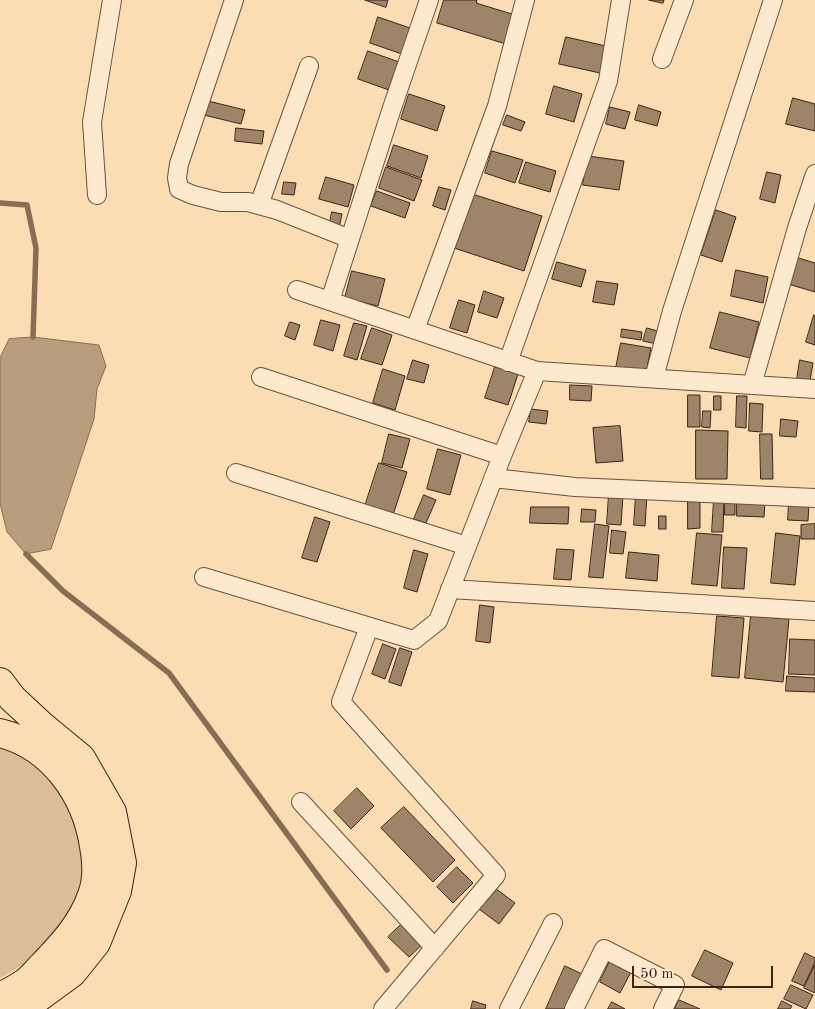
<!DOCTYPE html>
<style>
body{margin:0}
#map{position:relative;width:815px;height:1009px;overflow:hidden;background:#fbddb4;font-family:"Old Standard TT",serif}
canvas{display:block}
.scale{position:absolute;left:632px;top:966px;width:141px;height:22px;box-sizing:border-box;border:2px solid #3a2416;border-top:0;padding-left:6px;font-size:15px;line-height:18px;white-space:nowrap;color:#3a2416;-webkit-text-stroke:4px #fce9ce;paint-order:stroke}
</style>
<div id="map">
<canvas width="815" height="1009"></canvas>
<div class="scale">50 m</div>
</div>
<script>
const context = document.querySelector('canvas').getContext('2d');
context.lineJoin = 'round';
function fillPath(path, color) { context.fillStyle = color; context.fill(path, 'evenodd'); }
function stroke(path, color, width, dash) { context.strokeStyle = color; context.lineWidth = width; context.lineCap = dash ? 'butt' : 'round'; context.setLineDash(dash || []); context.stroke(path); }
fillPath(new Path2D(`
 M0,745l34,14 37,42 14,65 -4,24 -9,22 -41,48 -31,18z`), '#dabe99');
const water = new Path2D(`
 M33,337l66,8 7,21 -9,23 -3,30 -43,130 -25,5 -19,-22 -7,-29v-145l9,-19z`);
fillPath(water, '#b99e7e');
stroke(water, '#866d54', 1);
stroke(new Path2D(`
 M0,203l27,2 9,43 -3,89
 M26,554l37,37 106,82 218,297`), '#866d54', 5.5);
const building = new Path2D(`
 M365,0h23l-2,7z
 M444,0h33l-1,3 39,12 -9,29 -69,-21z
 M649,0h15l-1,3z
 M378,17l32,11 -8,26 -32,-11z
 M566,37l40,9 -6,27 -41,-9z
 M368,51l31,11 -10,28 -31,-11z
 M554,86l28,8 -8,28 -28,-8z
 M409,94l36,12 -8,25 -36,-12z
 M793,98l22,6v27l-29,-7z
 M208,101l37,9 -4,14 -37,-9z
 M639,105l22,7 -4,14 -22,-6z
 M610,107l20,5 -5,17 -19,-5z
 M507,115l18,7 -4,9 -18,-6z
 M236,128l28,3 -2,13 -27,-3z
 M394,145l34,11 -7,22 -34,-12z
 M492,151l31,9 -8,23 -30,-10z
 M588,156l36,5 -5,29 -36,-5z
 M526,162l30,9 -6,21 -31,-9z
 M386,167l36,13 -8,21 -35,-13z
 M767,172l14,3 -6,28 -15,-4z
 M326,177l28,8 -6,22 -29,-8z
 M284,182l12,1 -2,12 -12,-1z
 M439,187l12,3 -6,20 -12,-4z
 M377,191l33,12 -5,15 -34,-12z
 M472,194l70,22 -18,55 -70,-23z
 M716,210l20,7 -14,45 -21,-7z
 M332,212l10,2 -3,14 -10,-1z
 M795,257l20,6v29l-27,-8z
 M557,262l29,8 -5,17 -29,-8z
 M736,270l32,7 -5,26 -32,-7z
 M352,271l33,8 -7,27 -33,-8z
 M597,281l21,3 -4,21 -21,-3z
 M484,291l20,7 -7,20 -19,-6z
 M459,300l16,5 -8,28 -17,-5z
 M720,312l39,10 -9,36 -40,-10z
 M814,315l1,1v29l-9,-3z
 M321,320l19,5 -7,26 -19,-6z
 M290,322l10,3 -5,15 -10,-4z
 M354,323l13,3 -10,34 -13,-4z
 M372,328l20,7 -10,30 -21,-6z
 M647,328l14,4 -4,12 -14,-3z
 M622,329l20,3 -1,8 -20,-3z
 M621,343l30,5 -5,25 -30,-5z
 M413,360l16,5 -5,18 -17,-4z
 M800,360l13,3 -3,18 -13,-2z
 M495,367l23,7 -10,31 -23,-7z
 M383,369l22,7 -10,34 -22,-7z
 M570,385l22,1 -1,15 -21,-1z
 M688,395h12v32h-12z
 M714,396h7v14h-7z
 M737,396h10l-1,32 -10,-1z
 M750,403l13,1 -1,28 -13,-1z
 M531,409l17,2 -2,13 -17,-2z
 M703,411h8l-1,17 -8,-1z
 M781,419l17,2 -2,16 -16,-1z
 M620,426l3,35 -27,2 -3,-35z
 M696,430l32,1 -1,48h-31z
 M389,434l21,5 -8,29 -20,-5z
 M760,434h12l1,45h-12z
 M438,449l23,6 -11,40 -23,-6z
 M379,463l28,9 -14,43 -28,-9z
 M609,494l14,1 -2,30 -14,-1z
 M636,494h11l-2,32 -11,-1z
 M424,495l12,5 -10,23 -12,-4z
 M688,497h12v31l-12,1z
 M714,499h10l-1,33h-11z
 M725,500h10v15h-10z
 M737,500l28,2 -1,15 -27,-1z
 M789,502l20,1 -1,18 -20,-1z
 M531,507h38l-1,17 -38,-1z
 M582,509l14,1 -1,12h-14z
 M659,516h7v13h-7z
 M315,517l15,5 -13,40 -15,-4z
 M595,524l14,2 -6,52 -14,-1z
 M815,524v15h-14v-14z
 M612,530l14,2 -3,22 -13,-1z
 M697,533l25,2 -5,51 -25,-2z
 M776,533l24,3 -5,49 -24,-2z
 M724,547l23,1 -3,41 -22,-1z
 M557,549l17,1 -3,30 -17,-1z
 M414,550l14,4 -11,38 -13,-4z
 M629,552l30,3 -2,26 -31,-3z
 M480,605l14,2 -4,36 -14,-2z
 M717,616l27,2 -5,60 -27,-2z
 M751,616l38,3 -6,63 -38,-4z
 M790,639l25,1v35l-26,-1z
 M383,644l13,5 -11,30 -13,-5z
 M400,648l12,4 -11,34 -12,-4z
 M787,676l28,2v14l-29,-1z
 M357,788l17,18 -23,23 -17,-18z
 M404,807l51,53 -22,22 -52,-54z
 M457,867l16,16 -20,20 -16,-16z
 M495,888l20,15 -16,21 -20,-15z
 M404,922l21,20 -16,15 -21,-20z
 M705,950l28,13 -12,27 -29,-14z
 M805,953l10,5v4l-11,24 -12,-5z
 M611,959l21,11 -12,23 -20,-11z
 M815,965v28l-11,-5z
 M565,966l17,8 -15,35h-21z
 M791,985l22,10 -7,14 -22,-10z
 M679,1000l21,9h-25z
 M473,1001l13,4 -1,4h-14z
 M782,1001l10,5 -2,3h-12z
 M612,1002l13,7h-17z`);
fillPath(building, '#9e8468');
stroke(building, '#3a2416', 1);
const street = new Path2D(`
 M234,0l-55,164 -2,14 2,11 14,6 28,7h27l29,8 73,29
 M662,59l22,-59
 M97,195l-5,-73 20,-122
 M259,205l50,-139
 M297,290l240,81 278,18
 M330,301l61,-190 38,-111
 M415,330l82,-224 28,-106
 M508,362l100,-281 13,-81
 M261,377l241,79
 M654,378l18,-67 101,-311
 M752,385l45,-157 18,-54
 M236,473l231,73
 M493,478l82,9 240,11
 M204,577l210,63 24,-19 64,-165 35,-85
 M450,589l365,22
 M369,627l-28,75 155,173 -113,134
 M301,802l134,146
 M509,1009l44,-86
 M574,1009l30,-60 71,36 -12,24`);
const highway = new Path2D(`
 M0,682l12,16 29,27 40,33 31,54 10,51 -5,28 -21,52 -24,30 -37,27 -16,9
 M0,733c52,13 86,61 94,113 3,16 4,33 -2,49 -10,29 -29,49 -50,71 -6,6 -12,14 -19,18 -7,5 -15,9 -23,13`);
stroke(street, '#6a523e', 20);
stroke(highway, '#3a2416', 30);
stroke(street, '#fce9ce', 18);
stroke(highway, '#fbddb4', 28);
</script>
